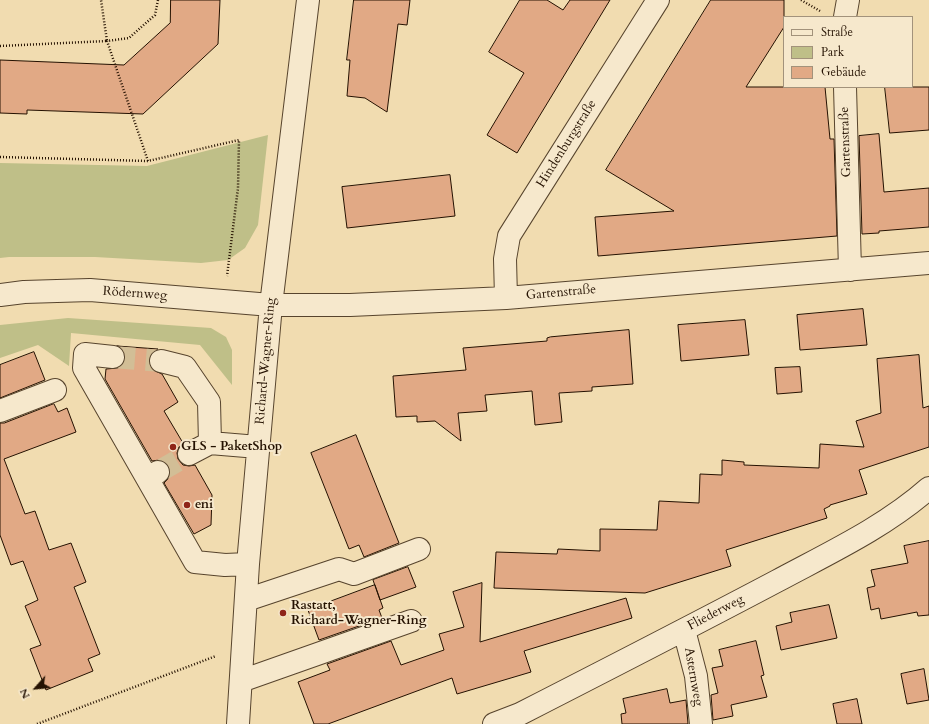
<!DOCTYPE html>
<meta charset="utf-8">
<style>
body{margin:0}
#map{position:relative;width:929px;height:724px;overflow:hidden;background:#f1dcb0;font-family:Cardo,serif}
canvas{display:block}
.legend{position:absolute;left:783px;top:16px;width:130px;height:72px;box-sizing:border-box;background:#f6e8cc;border:1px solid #a2927b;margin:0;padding:5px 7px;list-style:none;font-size:12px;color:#241101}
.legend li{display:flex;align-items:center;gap:8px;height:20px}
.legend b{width:20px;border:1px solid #a2927b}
.north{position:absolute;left:16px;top:668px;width:40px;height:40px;-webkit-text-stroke:3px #f6e8cc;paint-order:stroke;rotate:243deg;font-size:11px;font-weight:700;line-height:16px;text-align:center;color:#241101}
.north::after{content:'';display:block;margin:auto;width:14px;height:18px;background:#241101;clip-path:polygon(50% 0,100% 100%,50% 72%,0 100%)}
</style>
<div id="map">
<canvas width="929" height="724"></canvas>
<ul class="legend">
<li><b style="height:5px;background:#f6e8cc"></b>Straße</li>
<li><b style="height:11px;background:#bfbf88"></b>Park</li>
<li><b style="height:11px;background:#e1a985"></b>Gebäude</li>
</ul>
<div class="north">N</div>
</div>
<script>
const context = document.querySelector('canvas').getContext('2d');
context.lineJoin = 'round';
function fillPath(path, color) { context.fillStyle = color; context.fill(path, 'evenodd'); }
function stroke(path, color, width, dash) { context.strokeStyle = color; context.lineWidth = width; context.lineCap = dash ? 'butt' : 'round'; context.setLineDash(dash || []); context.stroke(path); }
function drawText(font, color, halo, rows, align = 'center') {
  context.font = font + ' Cardo,serif'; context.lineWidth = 4; context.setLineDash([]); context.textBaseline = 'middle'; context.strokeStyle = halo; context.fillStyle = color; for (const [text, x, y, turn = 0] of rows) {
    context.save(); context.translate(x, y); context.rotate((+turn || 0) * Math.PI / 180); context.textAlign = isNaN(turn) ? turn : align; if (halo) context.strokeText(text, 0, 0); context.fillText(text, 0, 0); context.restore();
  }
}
fillPath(new Path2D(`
 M268,135l-10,90 -13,23 -17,12 -27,3 -106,-6h-86l-9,1v-95l147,3z
 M68,318l143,10 15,9 6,13v35l-32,-40 -129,-12 -2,33 -31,-21 -38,13v-33z`), '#bfbf88');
const building = new Path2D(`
 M171,0h49l-2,44 -75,70 -116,-4v4l-27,-1v-53l124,5 46,-42z
 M354,0h56l-3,25 -9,-1 -11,88 -22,-14 -18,-2 3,-36h-3z
 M520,0h27l16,10 7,-10h40l-93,153 -30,-18 37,-62 -35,-21z
 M711,0h73v27l-38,60h79l5,52h4l3,97 -239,20 -3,-39 79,-6 -68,-41z
 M885,87h44v43l-39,3z
 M879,134l5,58 45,-4v39l-50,4v2l-17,1 -3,-98z
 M450,175l5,41 -108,12 -5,-41z
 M863,309l4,36 -67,5 -3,-35z
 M745,320l4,35 -68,6 -3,-36z
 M629,330l4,54 -41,3v4l-33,2 3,29 -27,3 -3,-34 -47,4 2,16 -29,2 3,28 -26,-20 -18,1v-6l-21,1 -3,-41 73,-6 -3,-22 84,-7v-3l3,-1z
 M117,346l41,3 -6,4 -3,5v6l4,6 9,4 16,28 -14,9 19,32 -4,4 -2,6 1,6 5,6 6,1 6,-1 17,30 -1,30 -17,9 -30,-51 4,-4 2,-6 -1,-7 -5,-5 -5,-1 -7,1 -47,-82 1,-10 12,-1 5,-4 2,-5 -1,-7 -3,-5z
 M34,352l11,28 -45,18v-33z
 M919,355l4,53 6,-2v41l-70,23 8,24 -37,11v1l-6,3 3,9 -101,32 5,16 -86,27 -151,-5 2,-36 61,2 1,-5 42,2v-22l57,1 2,-29 40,2 1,-29 22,1v-15l22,2v3l75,3 1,-24 44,3 -8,-26 25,-8 -4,-54z
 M800,367l2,25 -25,2 -2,-26z
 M54,404l4,8 9,-4 9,24 -72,27 21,55 10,-3 14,39 22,-7 15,39 -12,5 26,67 -12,5 5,12 -47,19 -16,-41 11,-4 -16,-39 13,-6 -15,-39 -12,4 -11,-30v-112h4z
 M356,435l43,108 -35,14 -5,-12 -10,4 -38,-96z
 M929,541v74l-11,1 -1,-4 -36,7 -2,-11 -8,2 -4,-22 8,-2 -4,-16 37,-7 -4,-17z
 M408,567l8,20 -36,13 -7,-20z
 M482,583l-2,59 146,-44 6,20 -108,33 7,21 -74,22 -5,-16 -124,46h-14l-16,-42 32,-12 -3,-6 64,-23 10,24 43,-15 -5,-16 25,-7 -11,-35z
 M375,585l8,23 -4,2 3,8 -63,22 -11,-30z
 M829,605l8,33 -56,12 -5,-24 16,-4 -2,-9z
 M756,641l8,34 -3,1 6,21 -36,8 2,11 -20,4 -2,-25 7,-2 -6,-25 11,-2 -4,-16z
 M924,669l5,31 -22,4 -6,-30z
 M667,689l3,14 16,-3 2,24h-66l-1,-10 5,-1 -3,-14z
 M857,699l5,25h-25l-4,-20z`);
fillPath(building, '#e1a985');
stroke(building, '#241101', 1);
stroke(new Path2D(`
 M113,357l48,4
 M158,472l31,-18`), '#d2be96', 22, [22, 11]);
const minor = new Path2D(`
 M845,17l3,-17
 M845,87l5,183
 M0,295l24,-3 66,-2 181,15h79l156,-7 423,-35
 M506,298l-1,-39 4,-23 149,-236
 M113,357l-28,-3 -1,14 63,110
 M161,361l24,6 24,35 1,41
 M0,411l55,-21
 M189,454l21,-11 48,4
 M158,472l-11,6 48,84 30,3 23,-1
 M246,600l93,-31 15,5 65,-25
 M684,630l12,46 5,48
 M241,681l170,-60
 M238,724l10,-160 23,-259 37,-305
 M494,724l26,-10c86,-44 172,-88 257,-133 52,-28 108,-54 152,-93`);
stroke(minor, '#57442d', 24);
stroke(new Path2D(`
 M801,0l19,11
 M0,46l107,-5 -6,-41
 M0,157l148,4 91,-21 -1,48 -11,88
 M148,161l-41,-120 22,-3 26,-23 3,-15
 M37,724l179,-68`), '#241101', 2.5, [1, 2]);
stroke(minor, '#f6e8cc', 22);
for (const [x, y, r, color] of [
 [173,447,4,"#8f2418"],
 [187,505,4,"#8f2418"],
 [283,613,4,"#8f2418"]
]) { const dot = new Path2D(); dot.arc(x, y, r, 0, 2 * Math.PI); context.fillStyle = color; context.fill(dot); stroke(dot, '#f6e8cc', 1.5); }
drawText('13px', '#241101', '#f6e8cc', [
 ["Gartenstraße",846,142,-92],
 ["Hindenburgstraße",567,144,-58],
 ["Gartenstraße",561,293,-5],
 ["Rödernweg",135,294,4],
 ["Richard-Wagner-Ring",266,361,-85],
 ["Fliederweg",716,613,-28],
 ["Asternweg",693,677,80]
]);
drawText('bold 13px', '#241101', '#f6e8cc', [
 ["GLS - PaketShop",181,447],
 ["eni",195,505],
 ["Rastatt,",291,606],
 ["Richard-Wagner-Ring",291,621]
], 'left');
</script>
